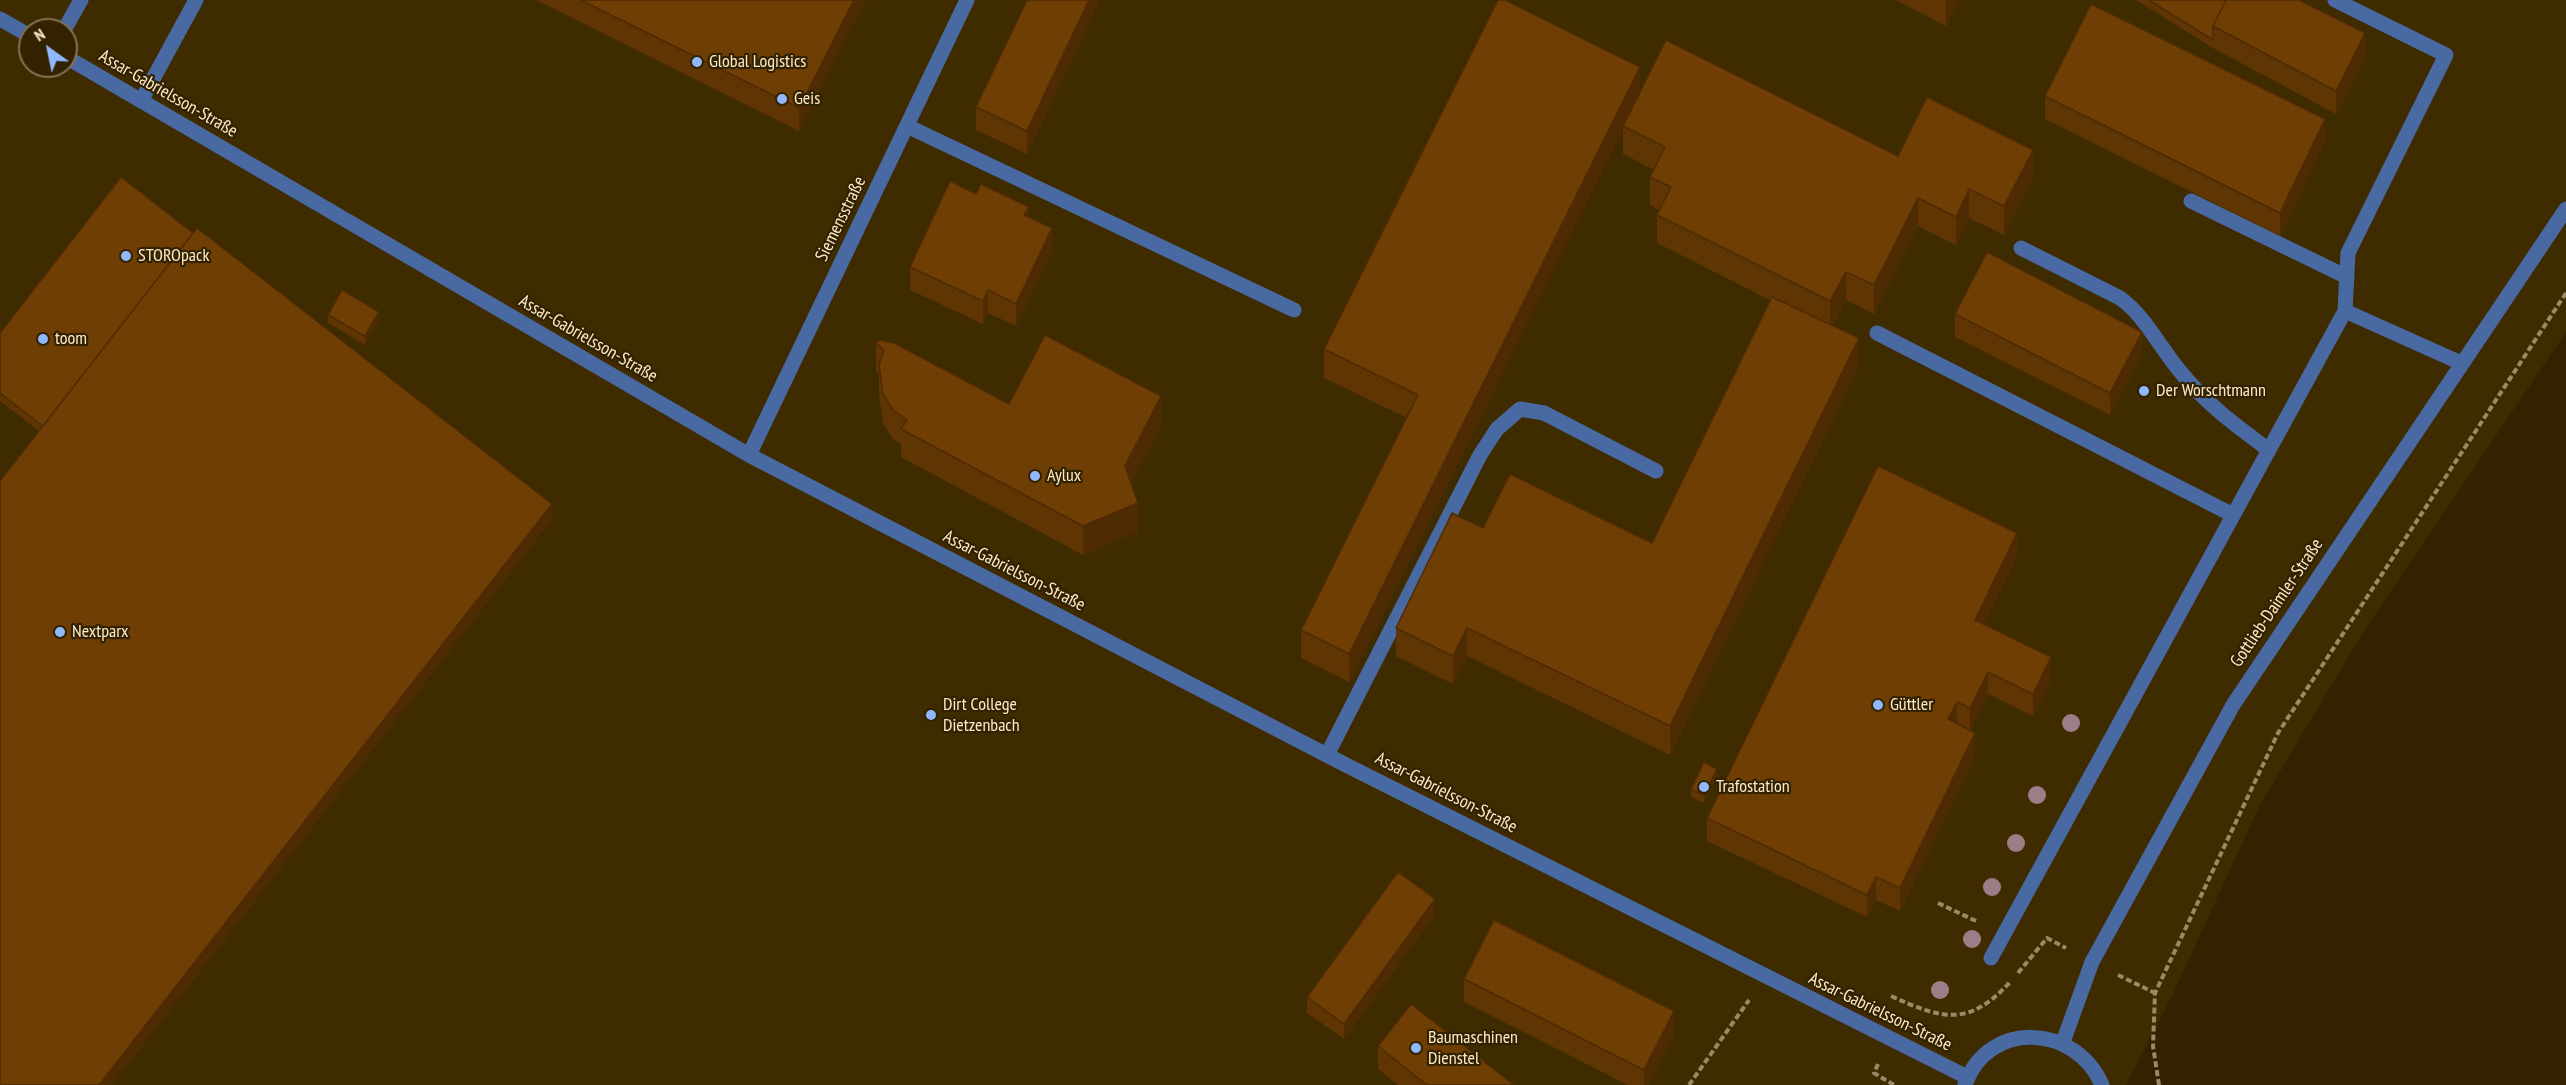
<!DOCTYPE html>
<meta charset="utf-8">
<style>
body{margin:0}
#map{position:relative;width:2566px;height:1085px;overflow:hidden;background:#320;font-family:"PT Sans Narrow",sans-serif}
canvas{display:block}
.north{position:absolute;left:18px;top:18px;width:60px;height:60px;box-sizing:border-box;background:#320;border:2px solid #847251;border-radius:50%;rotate:327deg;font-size:16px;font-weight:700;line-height:24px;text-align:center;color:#fdeaca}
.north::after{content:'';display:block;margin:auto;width:21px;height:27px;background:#91b8fd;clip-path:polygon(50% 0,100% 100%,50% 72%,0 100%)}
</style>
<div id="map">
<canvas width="2566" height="1085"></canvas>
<div class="north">N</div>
</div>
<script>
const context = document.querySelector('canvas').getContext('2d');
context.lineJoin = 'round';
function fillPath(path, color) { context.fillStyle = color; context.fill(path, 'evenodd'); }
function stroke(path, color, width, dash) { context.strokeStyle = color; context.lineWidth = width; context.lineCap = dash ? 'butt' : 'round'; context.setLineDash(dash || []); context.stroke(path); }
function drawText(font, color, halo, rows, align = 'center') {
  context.font = font + ' "PT Sans Narrow",sans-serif'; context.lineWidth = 4.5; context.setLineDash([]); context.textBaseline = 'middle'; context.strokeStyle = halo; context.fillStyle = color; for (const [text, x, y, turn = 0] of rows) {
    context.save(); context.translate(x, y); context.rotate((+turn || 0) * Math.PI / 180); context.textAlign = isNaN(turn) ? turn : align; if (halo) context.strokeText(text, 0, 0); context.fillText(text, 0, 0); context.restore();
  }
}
fillPath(new Path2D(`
 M0,0h2566v332l-200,296 -107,179 -86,187 -47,91h-2126zM30,30h36v36h-36z`), '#3e2b00');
stroke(new Path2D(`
 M1938,903l40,19
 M2018,973l29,-35 19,10
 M2118,975l37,18
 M1891,996c53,24 78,31 120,-15
 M1878,1064l-4,9 20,12
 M1689,1085l60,-85
 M2159,1085l-6,-39 2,-53 123,-260 288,-440`), '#9a8867', 4, [6, 3]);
stroke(new Path2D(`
 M64,30l17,-30
 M141,101l55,-101
 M907,126l387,184
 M2191,201l156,76
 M2021,248l99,50c25,18 39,48 59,72 26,33 56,55 90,80
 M2345,311l116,52
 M1877,333l356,182
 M1327,755l153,-300 17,-26 23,-20 24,4 112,58
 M1991,958l354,-647 3,-58 98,-198 -111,-55`), '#4969a2', 15);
stroke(new Path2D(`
 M0,19l30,17
 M66,57l683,398 595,309 623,313
 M749,455l218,-455`), '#4969a2', 15);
stroke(new Path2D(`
 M2063,1042l29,-80 141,-257 333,-496
 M1965,1085c23,-66 111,-61 137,0`), '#4969a2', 15);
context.fillStyle = '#9c7e89';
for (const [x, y] of [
 [2071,723],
 [2037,795],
 [2016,843],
 [1992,887],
 [1972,939],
 [1940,990]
]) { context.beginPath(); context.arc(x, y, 9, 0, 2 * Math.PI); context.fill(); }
fillPath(new Path2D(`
 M536,0h329l-66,131z
 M1027,0h73l-73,154 -51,-24v-23z
 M1896,0h63l-13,26z
 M2136,0h163l66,56 -29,58 -123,-66z
 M1640,92l258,64 135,22 -29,57 -35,-17 -13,27 -38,-19 -44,88 -28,-14 -13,26 26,40 -189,389 -203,-99 -14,28 -57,-28v-28l87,-100 169,15 118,-243 -113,-57v-28l2,-5 -9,-5v-28l4,-7 -31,-16v-24l-274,552 -48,-24v-28l106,-212 -83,-40v-29z
 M2045,96l280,46 -45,94 -235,-117z
 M1029,217l23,34 -36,75 -28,-13 -5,11 -73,-34v-23z
 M1955,314l187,40 -32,61 -155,-78z
 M328,315l51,5 -14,25 -37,-22z
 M0,333l552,187 -513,-89 -39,-30z
 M876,343l133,61 152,21 -30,58 7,49 -55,23 -182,-98v-13l-8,-5 -10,-16 -4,-29v-20l-3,-3z
 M2017,556l-33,69 67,55 -18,36 -45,-22 -18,36 5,26 -75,155 -24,-11 -9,17 -160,-76v-23z
 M1717,777l-13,26 -13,-6v-8z
 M1435,915l-91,124 -37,-26v-16z
 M1464,979l210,55 -26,51h-20l-164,-83z
 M1378,1046l136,39h-116l-20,-16z`), '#5f3503');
fillPath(new Path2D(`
 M854,0h11l-66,131v-23z
 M1089,0h11l-73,154v-23z
 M1946,0h13l-13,26z
 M2365,33v23l-29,58v-23z
 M1640,67v28l-17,31v4l-274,552v-28z
 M2325,119v23l-45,94v-23z
 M2033,150v28l-29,57v-29z
 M1969,189v29l-13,27v-28z
 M1918,198v28l-44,88v-29z
 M1029,207v22l-5,-14z
 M1052,228v23l-36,75v-22z
 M1846,272v28l-16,30v-29z
 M988,290v23l-5,11v-23z
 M379,312v8l-14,25v-9z
 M2142,332v22l-32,61v-22z
 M1859,338v28l-189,389v-29z
 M1161,396v29l-36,69v-28z
 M1138,503v29l-55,23v-29z
 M552,504v16l-440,565h-13z
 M2017,533v23l-42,87v-23z
 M1467,628v28l-14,28v-28z
 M2051,657v23l-18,36v-22z
 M1988,672v22l-18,37v-23z
 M1957,702v22l-9,-5z
 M1975,733v23l-75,155v-23z
 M1717,769v8l-13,26v-8z
 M1876,877v23l-9,17v-22z
 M1435,899v16l-91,124v-15z
 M1674,1011v23l-26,51h-4v-15z`), '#4e2b03');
const building = new Path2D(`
 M581,0h273l-55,108z
 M1027,0h62l-62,131 -51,-24z
 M1498,0h7l135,67 -291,587 -48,-24 117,-235 -94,-46z
 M2149,0h77l-13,26v14z
 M2226,0h73l66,33 -29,58 -123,-65z
 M2091,4l234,115 -45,94 -235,-117z
 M1666,40l232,116 29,-59 106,53 -29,56 -35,-17 -13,28 -38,-19 -44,87 -28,-13 -16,29 -173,-86 14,-28 -21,-10 15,-30 -42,-21z
 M121,177l72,56 -150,193 -43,-33v-60z
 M950,181l26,13 5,-10 48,23 -5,8 28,13 -36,76 -28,-14 -5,11 -73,-34z
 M197,228l355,276 -453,581h-99v-604z
 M1987,252l155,80 -32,61 -155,-79z
 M342,290l37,22 -14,24 -37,-21z
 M1772,297l87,41 -189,388 -203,-98 -14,28 -57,-28 56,-115 31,15 27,-54 142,69z
 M1045,335l116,61 -36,70 13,37 -55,23 -182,-97 6,-9 -14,-10 -10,-16 -4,-29 5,-15 -8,-7 3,-3 15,3 115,61z
 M1878,466l139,67 -42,87 76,37 -18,37 -45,-22 -18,36 -13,-6 -9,17 27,14 -75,155 -24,-11 -9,18 -160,-77z
 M1704,762l13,7 -13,26 -13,-6z
 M1398,872l37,27 -91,125 -37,-27z
 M1494,920l180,91 -30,59 -180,-91z
 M1411,1004l103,81h-87l-49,-39z`);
fillPath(building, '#6f3e04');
stroke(building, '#4e2b03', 1.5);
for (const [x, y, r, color] of [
 [697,62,6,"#91b8fd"],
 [782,99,6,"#91b8fd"],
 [126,256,6,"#91b8fd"],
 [43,339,6,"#91b8fd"],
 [2144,391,6,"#91b8fd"],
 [1035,476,6,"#91b8fd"],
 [60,632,6,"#91b8fd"],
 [1878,705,6,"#91b8fd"],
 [931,715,6,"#91b8fd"],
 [1704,787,6,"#91b8fd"],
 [1416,1048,6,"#91b8fd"]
]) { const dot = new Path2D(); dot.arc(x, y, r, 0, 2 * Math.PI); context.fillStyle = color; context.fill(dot); stroke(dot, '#320', 2); }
drawText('18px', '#fdeaca', '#320', [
 ["Global Logistics",709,62],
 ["Geis",794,99],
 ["STOROpack",138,256],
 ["toom",55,339],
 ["Der Worschtmann",2156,391],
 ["Aylux",1047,476],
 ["Nextparx",72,632],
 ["Dirt College",943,705],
 ["Dietzenbach",943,726],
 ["Güttler",1890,705],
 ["Trafostation",1716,787],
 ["Baumaschinen",1428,1038],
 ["Dienstel",1428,1059]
], 'left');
drawText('18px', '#fdeaca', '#320', [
 ["Assar-Gabrielsson-Straße",168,94,30],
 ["Siemensstraße",841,219,-64],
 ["Assar-Gabrielsson-Straße",588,339,30],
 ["Assar-Gabrielsson-Straße",1014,571,27],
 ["Gottlieb-Daimler-Straße",2277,603,-56],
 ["Assar-Gabrielsson-Straße",1446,793,27],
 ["Assar-Gabrielsson-Straße",1880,1012,26]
]);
</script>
